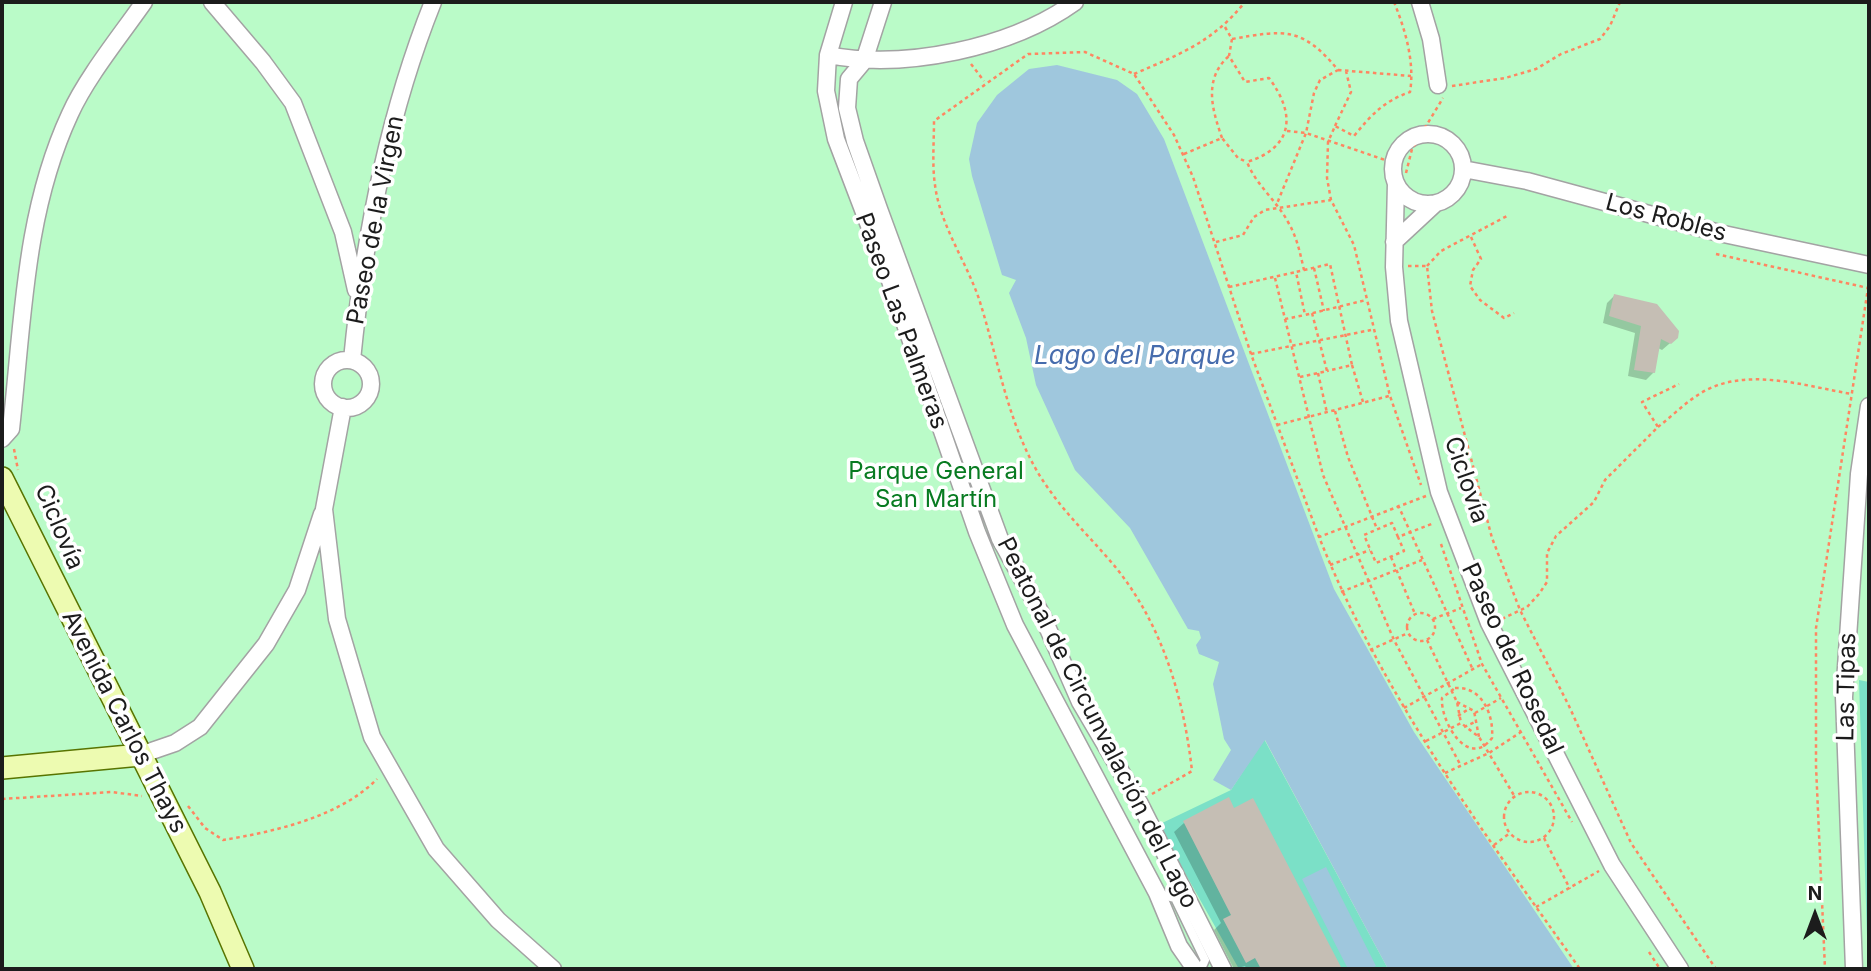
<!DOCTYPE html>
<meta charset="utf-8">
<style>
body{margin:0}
#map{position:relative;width:1871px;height:971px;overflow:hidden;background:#eeebe0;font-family:Inter,sans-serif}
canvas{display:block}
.frame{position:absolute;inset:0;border:4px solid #1c1c1c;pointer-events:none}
.north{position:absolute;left:1780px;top:880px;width:70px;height:70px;-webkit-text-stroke:5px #fff;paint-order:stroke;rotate:0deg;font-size:19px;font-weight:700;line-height:28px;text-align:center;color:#1c1c1c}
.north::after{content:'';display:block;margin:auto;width:24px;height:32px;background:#1c1c1c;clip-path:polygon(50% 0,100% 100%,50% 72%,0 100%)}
</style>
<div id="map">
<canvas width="1871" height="971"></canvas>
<div class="frame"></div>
<div class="north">N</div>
</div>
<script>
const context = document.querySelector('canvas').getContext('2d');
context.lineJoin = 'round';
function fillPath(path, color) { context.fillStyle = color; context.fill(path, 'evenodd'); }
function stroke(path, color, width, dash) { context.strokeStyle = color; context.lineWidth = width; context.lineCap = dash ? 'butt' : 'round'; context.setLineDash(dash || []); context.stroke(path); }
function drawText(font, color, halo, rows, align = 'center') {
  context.font = font + ' Inter,sans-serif'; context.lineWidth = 7; context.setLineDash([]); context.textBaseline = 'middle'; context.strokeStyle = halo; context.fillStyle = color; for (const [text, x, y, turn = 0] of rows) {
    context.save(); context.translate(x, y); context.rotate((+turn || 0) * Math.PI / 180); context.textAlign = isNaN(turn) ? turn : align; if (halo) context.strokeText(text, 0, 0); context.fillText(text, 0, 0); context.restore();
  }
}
fillPath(new Path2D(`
 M2,2h1867v967h-1867z`), '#bafbc8');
fillPath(new Path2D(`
 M1859,680l10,2v287h-1z
 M1264,739l124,230h-149l-81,-144 73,-35z`), '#7be0c7');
fillPath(new Path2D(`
 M1057,65l60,15 20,14 27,45 170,450 80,143 160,237h-186l-123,-229 -34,50 -18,-10 18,-30 -7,-11 -11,-55 6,-22 -20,-8 -3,-9 5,-7 -2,-7 -11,-2 -58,-101 -55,-58 -39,-85 -10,-47 -17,-45 7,-13 -14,-5 -30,-99 -3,-17 8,-36 20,-28 32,-26z
 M1326,867l50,99 -7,3h-21l-46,-90z`), '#9fc7dd');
fillPath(new Path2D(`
 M1614,296l62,42 -14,12 -4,-2 -4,24 -8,8 -18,-4 7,-43 -32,-10 4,-20z
 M1228,800l6,10 19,-10 87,169h-93l-2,-3 -11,3 -20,-39 7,-7 -47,-91 10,-9z`), '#0003');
fillPath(new Path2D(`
 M1614,294l43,10 22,27 -1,7 -7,6 -10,-5 -6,34 -21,-3 7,-44 -32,-10z
 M1229,797l5,11 19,-10 89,171h-81l-6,-11 -9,5 -23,-44 8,-4 -48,-94z`), '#c5beb4');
const lane = new Path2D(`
 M1159,894l16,4 30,62 -4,9`);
const street = new Path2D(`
 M212,2l51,60 30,41 50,129 13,58
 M844,2l-16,53 -2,36 10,48 53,139 88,254 38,93 142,268 22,53 16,23
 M883,2l-19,59 -15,18 -2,29 8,33 24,68 121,330 42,76 38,87 60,102 83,165
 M1420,2l11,37 7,46
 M828,55c77,15 183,-7 247,-53
 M1393 169a35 35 0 1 1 70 0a35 35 0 1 1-70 0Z
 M1463,169l64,12 192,52 150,32
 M1396,183l-2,84 5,54 40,171 50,131 123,242 68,104
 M1394,242l42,-39
 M352,360c12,-123 35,-243 81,-358
 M323 384a24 24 0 1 1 48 0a24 24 0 1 1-48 0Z
 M343,407l-19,102 13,110 35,118 64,112 62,71 55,49
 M2,439l9,-10c12,-107 13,-216 59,-315 16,-36 51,-79 74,-112
 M140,755l35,-12 25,-16 66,-83 31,-54 25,-76
 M1854,969l-10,-272 15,-223 10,-68`);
const secondary = new Path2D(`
 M2,478l208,414 33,77
 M2,768l138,-13`);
stroke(lane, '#a3a3a3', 11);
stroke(street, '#a3a3a3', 19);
stroke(secondary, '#587401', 24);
stroke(new Path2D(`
 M1394,2c11,27 21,60 16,90 -26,9 -39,23 -56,44l-19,-10 -7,16 -1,36 4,22 23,45 36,151 31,89
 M1225,27l7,12 -3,17 16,26 24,-4c27,36 25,69 -22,84 9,23 30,39 41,60 9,15 12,31 16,48l-8,2 9,43 61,-15
 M1232,39c52,-9 70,-13 106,31l-18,10 -6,13 -8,40 -30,73
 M971,64l13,17
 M1338,70l73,6
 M1134,74c46,-20 79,-32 111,-72
 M1452,86l53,-8 31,-9 25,-15 39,-15 10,-13 10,-24
 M1335,126l16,-34 -5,-21
 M1287,131l19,2 88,30
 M1222,138c-10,-29 -19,-59 7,-82
 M1184,154l38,-16 16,20 9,4
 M1406,173l6,-24 31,-51
 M1471,237l10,22 -8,11 -3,16 10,14 24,18 10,-5
 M1216,242l27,-7 11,-18 11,-7 66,-10
 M1716,254l152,34 -52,340v138l9,203
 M1408,266h19l5,45 60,227 28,72 49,96 62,137 85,126
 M1427,266l14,-15 66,-35
 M1314,268l10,43
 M1304,270l26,-6 22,101 -25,6
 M1275,278l10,41 20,-4
 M1229,287l67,-15
 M1285,319l38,156 71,165 67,126
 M1251,354l120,-24
 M1352,365l11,37
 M1318,373l9,40
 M1300,377l27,-6 -15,-58
 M1335,411l13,46 29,72
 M1277,425l112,-29
 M1658,427c14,-11 28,-25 43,-34 45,-27 103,-7 151,1
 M14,449l4,21
 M1426,496l-107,41c63,157 164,295 261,432
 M1398,505l75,165
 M1398,537l-6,-14 -28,12 12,28 28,-12 -6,-14 36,-14
 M1441,544l41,120 90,158
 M1391,557l24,57
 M1330,565l40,-15
 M1341,592l81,-32
 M1407 627a14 14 0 1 1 28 0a14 14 0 1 1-28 0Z
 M1433,619l28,-11
 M1502,619l25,-12 12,-13 8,-12v-29l9,-17 38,-34 11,-22 53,-53 -16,-25 37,-18
 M1427,640l30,62 4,21
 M1370,650l38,-17
 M1455,688c27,-2 39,27 37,50 -24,32 -52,-17 -50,-40z
 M1457,702l17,9 5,26
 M1404,708l78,-44
 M1475,713l26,-15
 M1458,716l12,-8
 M1464,727l13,-6
 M1426,741l35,-18 18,14 36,60
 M1445,773l44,-20 32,-21
 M1504 817a25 25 0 1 1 50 0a25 25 0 1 1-50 0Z
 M1152,794l40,-23c-8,-72 -29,-144 -75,-202 -22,-27 -49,-52 -69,-81 -39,-54 -49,-127 -69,-189 -13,-38 -39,-74 -44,-114 -3,-20 -1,-43 -1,-64l94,-67 57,-2 49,22 40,61 19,42 58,177 68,183
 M2,799l110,-7 30,4
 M188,806l17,22 18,12c50,-8 117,-23 154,-61
 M1544,838l26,51
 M1494,845l16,-12
 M1536,907l63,-36
 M1649,952l11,17`), '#fe8661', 2.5, [3.5, 3.5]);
stroke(lane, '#fff', 8);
stroke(street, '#fff', 16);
stroke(secondary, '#edfbb1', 21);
drawText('24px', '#1c1c1c', '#fff', [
 ["Los Robles",1666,218,15],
 ["Paseo de la Virgen",376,220,-79],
 ["Paseo Las Palmeras",901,321,70],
 ["Ciclovía",1466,480,71],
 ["Ciclovía",59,527,67],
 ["Paseo del Rosedal",1512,659,65],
 ["Las Tipas",1847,687,-89],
 ["Avenida Carlos Thays",124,722,63],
 ["Peatonal de Circunvalación del Lago",1097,723,63]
]);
drawText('24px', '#087b21', '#fff', [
 ["Parque General",936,472],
 ["San Martín",936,500]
]);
drawText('italic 26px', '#466cad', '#fff', [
 ["Lago del Parque",1135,356]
]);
</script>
